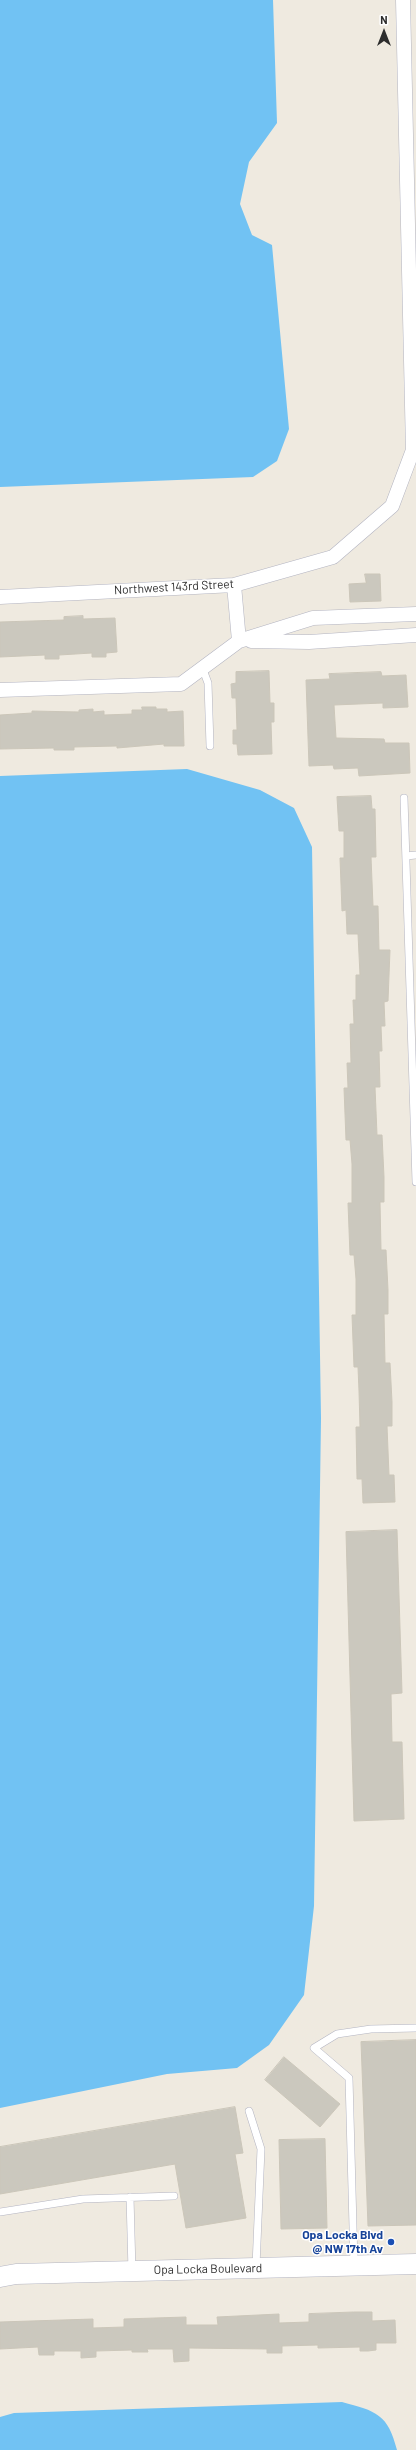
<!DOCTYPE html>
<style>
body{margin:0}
#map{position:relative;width:416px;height:2450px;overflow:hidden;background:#efeae0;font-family:Barlow,sans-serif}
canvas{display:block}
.north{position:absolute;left:364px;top:12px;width:40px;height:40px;-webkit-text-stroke:3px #fff;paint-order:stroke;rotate:0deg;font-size:11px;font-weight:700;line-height:16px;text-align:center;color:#2d2d2d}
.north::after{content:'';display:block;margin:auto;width:14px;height:18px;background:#2d2d2d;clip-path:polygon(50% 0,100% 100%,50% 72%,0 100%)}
</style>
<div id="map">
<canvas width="416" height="2450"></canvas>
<div class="north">N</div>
</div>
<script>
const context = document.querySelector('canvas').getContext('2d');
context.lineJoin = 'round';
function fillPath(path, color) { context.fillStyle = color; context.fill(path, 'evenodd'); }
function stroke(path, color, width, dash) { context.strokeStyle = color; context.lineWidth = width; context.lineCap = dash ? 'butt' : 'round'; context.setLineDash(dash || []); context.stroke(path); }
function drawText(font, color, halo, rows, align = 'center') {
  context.font = font + ' Barlow,sans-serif'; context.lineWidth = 3; context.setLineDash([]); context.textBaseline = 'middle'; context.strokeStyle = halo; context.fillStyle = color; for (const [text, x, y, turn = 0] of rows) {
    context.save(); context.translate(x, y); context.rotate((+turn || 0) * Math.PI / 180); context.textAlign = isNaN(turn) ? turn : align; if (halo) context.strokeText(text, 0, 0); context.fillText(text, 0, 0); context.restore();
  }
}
fillPath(new Path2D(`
 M0,0h273l4,123 -28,39 -9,42 12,31 20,10 17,184 -12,32 -24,16 -253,10z
 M187,769l73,21 34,18 18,39 9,571 -7,488 -10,89 -35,50 -32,23 -70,6 -167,34v-1332z
 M342,2402c34,9 46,12 55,48h-397v-33l14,-4z`), '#71c2f3');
const building = new Path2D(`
 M365,574h15l1,27 -31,1 -1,-18 17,-1z
 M83,616v3l32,-1 2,34 -11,1v4h-14v-4l-33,2v4h-14v-4l-45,2v-35l64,-2v-3z
 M269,671l1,32h4v19h-3l1,32 -34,1 -1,-11h-4v-14h4l-1,-32h-4l-1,-14 5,-1v-11z
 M381,672l1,4 24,-1 2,32 -25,1v-5l-49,2 2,33 48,1 1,4h24l1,30 -51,3 -1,-8 -24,1 -1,-4 -24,1 -3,-86 24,-1 -1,-5z
 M142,707h14v2h11v3l16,-1 1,35h-20v-2l-47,4v-2l-43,1v3h-20v-2l-54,1v-34l32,-2v-2l47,1v-2l14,-1v3l11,-1v4l28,-1v-4h10z
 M371,796l1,13h3l1,48h-5l2,49h5l1,44h11l-2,51 -4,1 1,24h-4l1,25h-3l1,36h-5l2,48h5l2,42v25h-4l1,48h5l2,40v24h-4l1,49h5l2,39v24h-5l2,49h5l1,27 -32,1 -1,-24h-5l-1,-52h4l-1,-36 -1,-24h-4l-2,-52h4v-36l-2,-24h-4l-2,-52h4v-39l-2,-24h-4l-2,-52h4l-1,-25h4l-1,-39h4l-1,-24h3v-25h4l-2,-41h-11l-1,-24 -4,1 -2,-53h4v-27h-5l-2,-34z
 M397,1530l5,163 -11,1 1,48h10l2,77 -50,2 -8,-289z
 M416,2040v185l-48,1 -7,-184z
 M284,2057l56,47 -20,23 -55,-47z
 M235,2107l8,46 -8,1 11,64 -60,10 -11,-64 -175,30v-47z
 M325,2139l2,89 -46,1 -2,-89z
 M354,2312h18v9l23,-1 1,23h-20v7l-8,1h-8v-4l-42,1v-3l-36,1v7h-15v-4l-78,-1v13l-15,1 -1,-13h-26l1,3h-16v-2l-36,1v6l-15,1v-7h-27v4h-15l-1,-8 -38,2v-27l93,-3v9l31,-1v-8l62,-2v8h32l-1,-8 62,-3v9l30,-1v-8z`);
fillPath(building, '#cbc8be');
stroke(building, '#cbc6b9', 1);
const service = new Path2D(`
 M202,667l6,16 2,63
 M404,798l12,384
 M406,856l10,-1
 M249,2111l12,38 -5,117
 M130,2197l2,74
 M0,2212l83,-13 91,-3
 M354,2264l-5,-186 -35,-30 23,-14 34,-5 45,-1`);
const minor = new Path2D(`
 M234,585l5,56
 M0,597l234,-12 99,-28 59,-51 21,-56 -10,-450
 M251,641l58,1 107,-7
 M0,690l181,-6 58,-43 74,-23 103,-4`);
const secondary = new Path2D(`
 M0,2277l16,-3 400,-10`);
stroke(service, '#b3b4c1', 8);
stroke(minor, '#b3b4c1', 15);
stroke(secondary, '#b3b4c1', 21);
stroke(service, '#fff', 7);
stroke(minor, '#fff', 14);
stroke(secondary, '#fff', 20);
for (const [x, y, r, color] of [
 [391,2242,4,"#1a4fb4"]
]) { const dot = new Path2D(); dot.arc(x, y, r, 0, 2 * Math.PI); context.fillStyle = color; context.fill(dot); stroke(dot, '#fff', 1.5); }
drawText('12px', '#2d2d2d', '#fff', [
 ["Northwest 143rd Street",174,587,-3],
 ["Opa Locka Boulevard",208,2269,-1]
]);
drawText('bold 12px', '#164399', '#fff', [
 ["Opa Locka Blvd",383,2235],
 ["@ NW 17th Av",383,2249]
], 'right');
</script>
